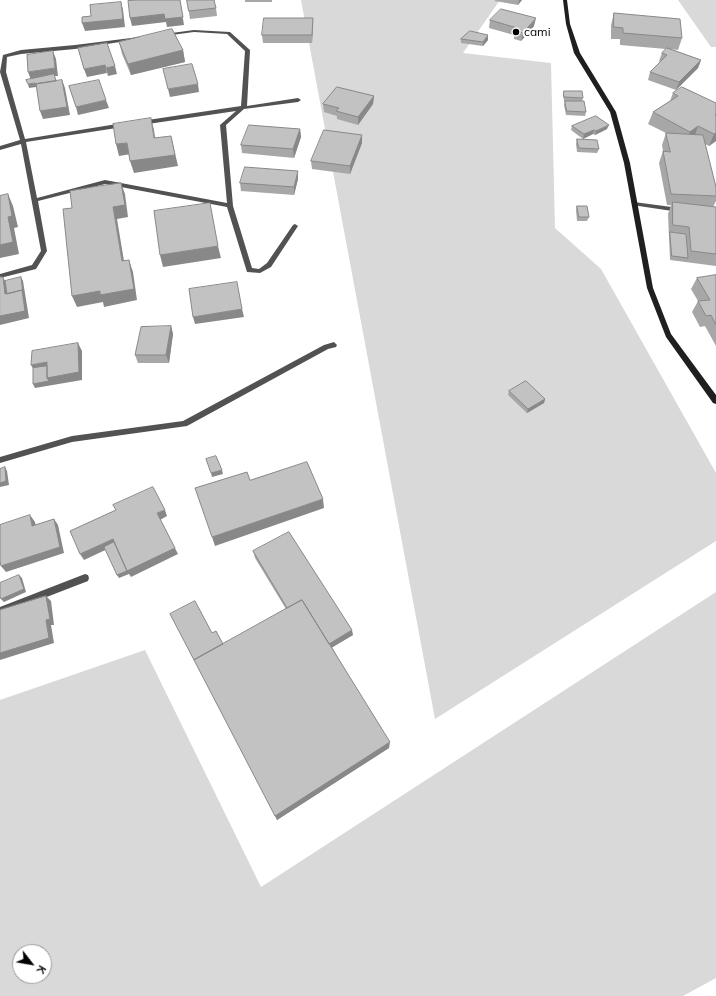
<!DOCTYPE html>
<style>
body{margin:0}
#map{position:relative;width:716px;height:996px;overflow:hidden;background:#fff;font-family:Mulish,sans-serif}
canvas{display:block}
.north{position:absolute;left:12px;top:944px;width:40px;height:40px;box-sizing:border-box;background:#fff;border:1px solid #999;border-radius:50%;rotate:121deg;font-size:11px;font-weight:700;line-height:16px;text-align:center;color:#000}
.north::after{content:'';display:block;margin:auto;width:14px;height:18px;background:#000;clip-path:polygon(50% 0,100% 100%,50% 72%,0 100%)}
</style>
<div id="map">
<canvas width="716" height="996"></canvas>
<div class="north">K</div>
</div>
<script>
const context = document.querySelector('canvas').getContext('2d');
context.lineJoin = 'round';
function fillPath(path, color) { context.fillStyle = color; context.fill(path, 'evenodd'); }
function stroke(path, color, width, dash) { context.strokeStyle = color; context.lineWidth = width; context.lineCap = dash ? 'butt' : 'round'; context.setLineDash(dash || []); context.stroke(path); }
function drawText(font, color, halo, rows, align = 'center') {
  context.font = font + ' Mulish,sans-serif'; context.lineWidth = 4; context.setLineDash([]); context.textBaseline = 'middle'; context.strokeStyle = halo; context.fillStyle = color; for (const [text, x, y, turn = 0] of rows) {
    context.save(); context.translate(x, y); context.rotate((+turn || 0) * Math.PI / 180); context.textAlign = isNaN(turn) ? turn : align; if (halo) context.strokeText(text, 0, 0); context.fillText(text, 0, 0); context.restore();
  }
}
fillPath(new Path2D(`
 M301,0h199l-37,53 88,10 4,165 46,41 115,204v68l-281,178z
 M678,0h38v47h-5z
 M716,592v386l-33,18h-683v-296l145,-50 116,237zM20,952h24v24h-24z`), '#d9d9d9');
fillPath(new Path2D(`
 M85,574l3,1 1,3 -1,3 -88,34v-8z`), '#525252');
fillPath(new Path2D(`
 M194,30l36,2 20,18 -3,56 51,-8 3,2 -3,2 -54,7 -18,16 7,81 19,62 7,1 8,-6 26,-38 2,-1 3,2 -27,41 -11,6 -13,-1 -20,-65 -122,-23 -67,17 9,50 -11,18 -36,9v-4l32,-9 9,-14 -20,-107 -21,6v-4l20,-6 -20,-68 3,-17 18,-5 54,-5 64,-8 2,1 -2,1 -64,10 -54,5 -14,3 -1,15 19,67 98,-16 3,2 -3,2 -97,15 11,56 68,-18 122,23 -7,-78 16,-14 -95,14 -3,-2 3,-2 100,-15 4,-55 -18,-17 -33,-2 -30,4 -2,-1 2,-1z
 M634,202l45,6 3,2 -3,2 -47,-7v-2z
 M334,342l3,3 -1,2 -8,2 -141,77 -115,16 -72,21v-6l72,-21 111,-15 141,-76z`), '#525252');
fillPath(new Path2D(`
 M563,0h4l3,24 10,29 36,59 14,51 23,125 18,46 45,61v9l-3,-1 -47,-66 -19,-49 -23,-125 -14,-51 -36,-59 -8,-29z`), '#1f1f1f');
fillPath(new Path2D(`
 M187,0l29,8 1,8 -27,3z
 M245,0h27v2h-27z
 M495,0h27l-4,5 -23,-4z
 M614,13l68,25 -4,12 -7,-1 30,11 -3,8 -22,22 -28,-10 2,-8 10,-10 -1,-1 3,-8 4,-4 -46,-4v-6h-9v-14z
 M313,18v8l-1,17h-49l-1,-8z
 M490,20l44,6 -13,15 -7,-2v-4l-25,-7z
 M461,39l27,1 -5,6 -22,-3z
 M119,42l64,8 2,12 -54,13 -9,-21z
 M564,91l19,7 -1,3 4,11 -1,4 -19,-1 -2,-10 1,-4h-1l-1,-6z
 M673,93l43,10v38l-7,5 -4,-2 11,43v14l-3,6h3v59l-46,-6 -2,-46 3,-9h-4l-8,-42 4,-12 -1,-6 4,-12 -18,-9 5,-12 17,-11z
 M374,96l-1,8 -15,21 -21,-6v-3l-13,-4 -1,-8z
 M572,126l35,3 -12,6 -2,-1 -10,5 -12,-9z
 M300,129l1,8 -7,21 -52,-5 -1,-8z
 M362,135v8l-12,31 -38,-5 -1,-8z
 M577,139l22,10 -2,4 -20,-1 -1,-8z
 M298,171v8l-4,16 -53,-4 -1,-8z
 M577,206l12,11 -2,4h-10l-1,-11z
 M716,275v71l-11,-20 -5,1 -8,-15 6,-11 -7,-12 6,-11z
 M171,326l2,8 -4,29h-31l-3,-8z
 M509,391l36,8 -1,4 -17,10 -19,-18z
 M253,551l100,84 -21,12 57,101 -112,72 -65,-187 11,11 63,-35 -31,-51z`), '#a7a7a7');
fillPath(new Path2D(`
 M180,0l4,25 -17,2 -1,-5 -34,4 -2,-8z
 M519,0h3l-4,5z
 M121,2l2,8 2,17 -40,4 -3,-8z
 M313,18v8l-1,17v-8z
 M536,18l-2,8 -13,15 2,-8z
 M488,35v5l-5,6v-4z
 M183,50l2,12 -54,13 -3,-11z
 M53,51l3,8 2,17h-3l3,10 -20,4 -2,-3 -7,1 -1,-4 7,-1 2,3 20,-4 -2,-6 -24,4 -3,-8 27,-4z
 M701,60l-3,8 -22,22 3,-8z
 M105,65l2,8 -20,4 -3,-8z
 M115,66l2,8 -9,2 -2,-8z
 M62,80l3,8 5,27 -27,4 -3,-8z
 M198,84l1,8 -29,5 -2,-8z
 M374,96l-1,8 -15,21v-8z
 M106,100l3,8 -31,7 -2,-8z
 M151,118l3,12 3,20 -3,-12z
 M609,125l-2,4 -12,6 1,-4z
 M698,126l-4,12 -9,5 5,-11z
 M300,129l1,8 -7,21 -1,-9z
 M594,130l-1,4 -10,5 1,-5z
 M716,133v8l-7,5 5,-12z
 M362,135v8l-12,31v-8z
 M171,136l7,30 -44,7 -4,-12z
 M127,143l4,11 -12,2 -3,-12z
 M298,171v8l-4,16v-8z
 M121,183l4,11 3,23 -11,2 9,54 -4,-12 -9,-54z
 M8,194l5,12 5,21 -4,1 5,26 -19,4v-13l8,-28z
 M218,246l3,12 -58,9 -3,-12z
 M129,260l4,12 4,28 -33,7 -1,-5 -26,5 -5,-11z
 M3,277l4,8 14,-8 2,4 6,37 -29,7v-9z
 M242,309l2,8 -49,7 -2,-7z
 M171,326l2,8 -4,29 -3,-8z
 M78,343l4,8v29l-47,8 -2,-4 2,-12 -4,-7 16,-3z
 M545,399l-1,4 -17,10 1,-4z
 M5,467l2,4 2,14 -9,2v-4z
 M222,470l1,4 -11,3 -1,-4z
 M323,499l1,9 -109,38 -3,-9z
 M165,510l2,6 -7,4 -3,-7z
 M30,515l5,7 2,10 -5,-6z
 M54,519l4,6 6,28 -58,19 -5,-6z
 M113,539l62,9 3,6 -47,23 -2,-3 -10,4 -2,-3 -1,-30 -32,15 -4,-6z
 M19,575l3,3 4,14 -22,10 -3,-3z
 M46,596l5,5 3,24h-3l3,18 -54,17v-7l46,-33z
 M352,630l1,5 -25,15v-5z
 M390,742l-1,6 -112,72 -2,-4z`), '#888');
const building = new Path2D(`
 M139,0h41l3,17 -18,2 -1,-5 -34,4 -2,-17z
 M187,0h27l2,8 -27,3z
 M121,2l2,17 -41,4v-6l9,-1 -1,-11z
 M501,9l35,9 -13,15 -8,-2 2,-3 -27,-8z
 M614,13l66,6 2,19 -59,-5v-5l-9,-1z
 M264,18h49l-1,17h-50z
 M172,29l11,21 -55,14 -9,-22z
 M470,31l18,4 -5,7 -22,-3z
 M107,43l8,23 -9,2 -1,-3 -21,4 -6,-21z
 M667,48l34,12 -22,22 -29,-10 17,-17 -5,-2z
 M53,51l2,17 -27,4 -1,-17z
 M192,64l6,20 -30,5 -5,-20z
 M54,74l2,7 -20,3v1l-1,-2 -7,1 -2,-4z
 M62,80l5,27 -27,4 -4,-27z
 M99,80l7,20 -30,7 -7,-21z
 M337,87l37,9 -16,21 -22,-6 3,-3 -16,-4z
 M682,87l34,16v11l-1,1 1,1v17l-2,1 -16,-8 -8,6 -37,-20 25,-16 -5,-3z
 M564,91h18l1,7 -19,-1z
 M565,101h19l2,11 -19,-1z
 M596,116l13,9 -13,6 -2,-1 -10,4 -12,-8z
 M151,118l3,20 17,-2 4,19 -45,6 -3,-18 -11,1 -3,-20z
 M249,125l51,4 -7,20 -52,-4z
 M324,130l38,5 -12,31 -39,-5z
 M666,133l37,2 13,52v9l-45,-2 -8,-43 7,1z
 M577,139l20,1 2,9 -20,-1z
 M245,167l53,4 -4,16 -54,-4z
 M121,183l4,22 -12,2 9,54 7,-1 5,29 -34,6v-4l-28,5 -9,-87 9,-1 -2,-17z
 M8,194l4,22 -4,1 5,25 -13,3v-49z
 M673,202l43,5v47l-25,-3 -2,-24 -16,-2z
 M210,203l8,43 -58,9 -6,-44z
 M577,206h10l2,11h-10z
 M670,232l16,2 2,24 -16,-2z
 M716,275v50l-5,-10 -5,1 -8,-15 12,-1 -13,-22z
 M0,277h3l2,17 17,-4 3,21 -25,5z
 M21,277l2,17 -1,-4 -15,4 -2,-13z
 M237,282l5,27 -49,8 -4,-28z
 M171,326l-5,29h-31l6,-28z
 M78,343l1,29 -32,6v-16l-16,3 1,-14z
 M47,366v12l2,3 -16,3v-16z
 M526,381l19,18 -17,10 -19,-18z
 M216,456l6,14 -11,3 -5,-14z
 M307,462l16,37 -111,38 -17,-49 52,-16 3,8z
 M5,467l1,14 -6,2v-14z
 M153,487l12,23 -8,3 18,35 -48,23 -14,-32 -33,15 -10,-23 46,-21 -3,-5z
 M30,515l2,11 22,-7 6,28 -59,19 -1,-5v-36z
 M289,532l63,98 -23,14 -27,-44 -15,8 -34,-57z
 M114,542l13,29 -10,4 -13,-28z
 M19,575l5,14 -23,10 -1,-3v-13z
 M46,596l4,23 -4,1 3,18 -49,15v-43z
 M302,600l88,142 -115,74 -81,-156z
 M195,601l17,32 4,-2 7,13 -29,16 -24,-46z`);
fillPath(building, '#c2c2c2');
stroke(building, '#888', 1);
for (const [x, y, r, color] of [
 [516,32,4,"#000"]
]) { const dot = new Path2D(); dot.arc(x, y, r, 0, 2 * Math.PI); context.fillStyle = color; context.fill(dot); stroke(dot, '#fff', 1.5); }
drawText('12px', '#000', '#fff', [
 ["cami",524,32]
], 'left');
</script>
